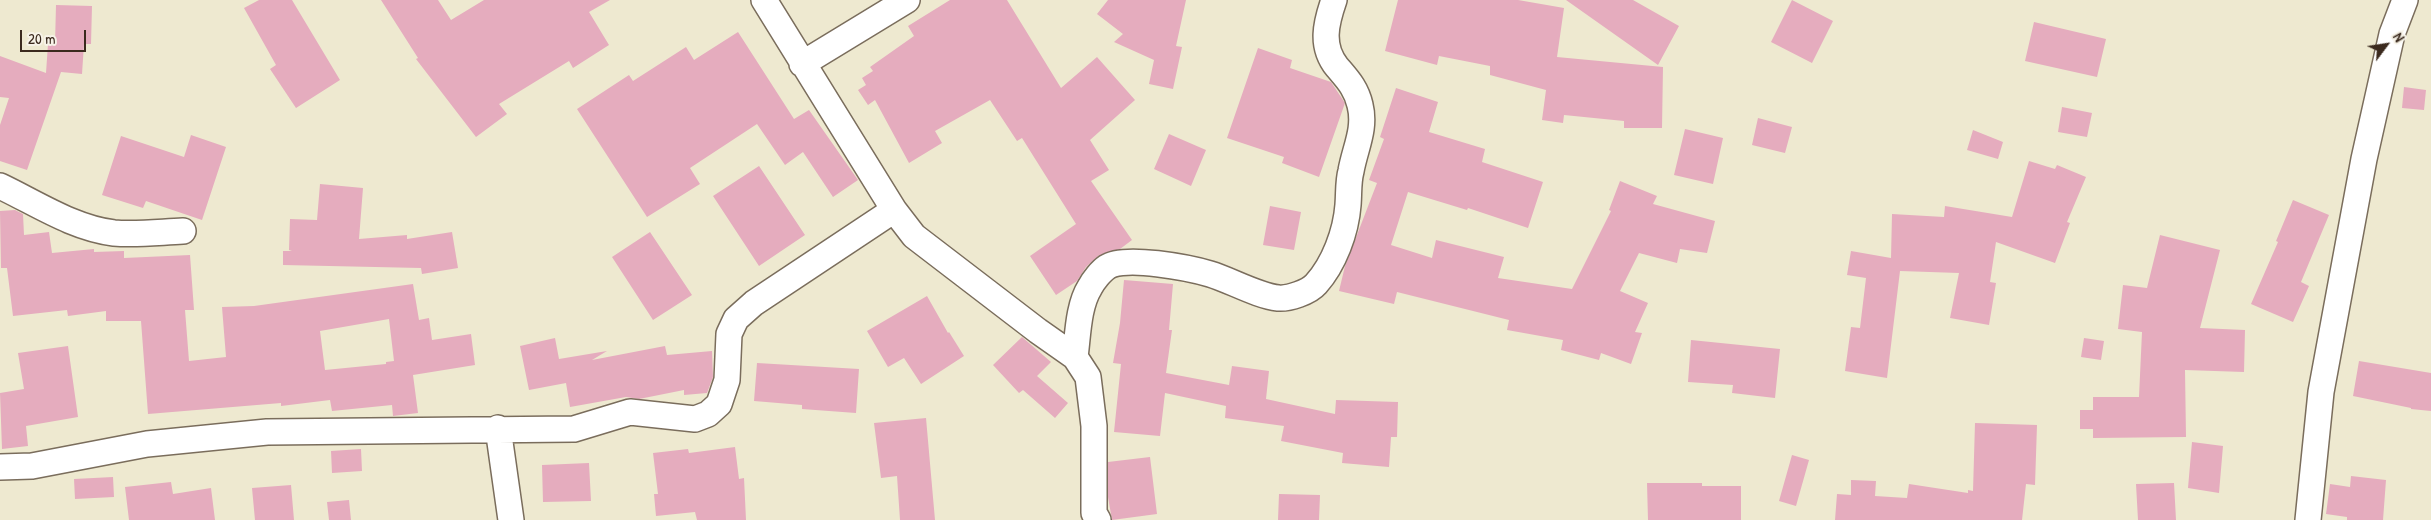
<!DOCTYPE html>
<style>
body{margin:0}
#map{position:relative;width:2431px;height:520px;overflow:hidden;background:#eee9d0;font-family:"Patrick Hand",sans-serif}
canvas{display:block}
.north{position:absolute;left:2361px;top:20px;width:50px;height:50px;-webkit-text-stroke:4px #f7f3e8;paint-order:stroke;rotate:59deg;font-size:14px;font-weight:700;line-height:20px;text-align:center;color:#3b2a1e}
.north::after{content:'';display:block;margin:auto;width:18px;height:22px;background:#3b2a1e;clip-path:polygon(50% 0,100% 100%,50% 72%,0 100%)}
.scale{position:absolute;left:20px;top:30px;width:66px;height:22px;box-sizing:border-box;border:2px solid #3b2a1e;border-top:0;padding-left:6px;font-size:15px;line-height:18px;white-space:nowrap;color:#3b2a1e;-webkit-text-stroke:4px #f7f3e8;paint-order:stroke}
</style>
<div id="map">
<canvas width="2431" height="520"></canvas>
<div class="north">N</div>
<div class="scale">20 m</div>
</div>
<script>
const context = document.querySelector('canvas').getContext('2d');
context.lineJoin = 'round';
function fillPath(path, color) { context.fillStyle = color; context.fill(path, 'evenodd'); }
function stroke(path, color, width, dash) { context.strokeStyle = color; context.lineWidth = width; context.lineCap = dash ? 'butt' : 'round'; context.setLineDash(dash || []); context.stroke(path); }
fillPath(new Path2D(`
 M259,0h33l48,80 -44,28 -26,-39 6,-4 -32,-57z
 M381,0h57l13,20 33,-20h126l-21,12 20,33 -36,23 -4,-7 -70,43 8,10 -31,23 -60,-78 2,-1z
 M950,0h57l54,88 36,-31 38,43 -45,40 19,30 -18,11 41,59 -12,9 -22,7 -12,11 -9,14 -21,14 -26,-39 46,-32 -54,-86 -5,3 -27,-41 -55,31 7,12 -33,20 -34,-63 -7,5 -10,-15 8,-5 -4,-7 11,-7 -3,-4 44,-31 -6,-10z
 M1108,0h78l-10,46 6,1 -9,42 -24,-5 5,-24 -40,-18 9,-8 -26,-20z
 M1398,0h120l46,8 -7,49 106,10 -1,61h-38v-7l-60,-6 -1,8 -21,-3 4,-30 -56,-15v-9l-51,-10 -2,9 -52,-14z
 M1566,0h67l46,26 -21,39z
 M1792,0l41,21 -21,42 -41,-21z
 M56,5l36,1 -1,38h-7l-2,30 -21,-2 -34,98 -27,-9v-36l9,-27 -9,-1v-41l46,17 2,-29h7z
 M2034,22l72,17 -9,38 -72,-16z
 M738,32l56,87 15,-9 49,70 -25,17 -30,-45 -18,13 -28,-41 -67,44 10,16 -53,33 -70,-108 52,-34 4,6 53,-34 8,13z
 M1258,48l34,12 -2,8 41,14 14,21 -26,74 -37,-14 2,-6 -57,-19z
 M2404,87l22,3 -2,20 -22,-2z
 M1396,88l42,14 -9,30 56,17 -3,13 61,20 -15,46 -60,-20 -1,2 -59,-18 -17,53 41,13 4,-18 68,17 -6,21 74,11 39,-78 -2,-1 11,-29 37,15 -4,8 62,17 -8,32 -27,-4 -3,14 -38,-10 -19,38 28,12 -13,29 7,1 -11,31 -30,-11 -2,7 -38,-10 2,-10 -56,-10 2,-10 -112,-28 -3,12 -55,-13 6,-25 32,-83 -8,-3 15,-41 -4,-2z
 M2062,107l30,6 -5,24 -29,-5z
 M1758,118l34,9 -7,26 -33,-8z
 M1685,129l38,9 -10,46 -39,-9z
 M1973,130l30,12 -5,17 -31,-9z
 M1169,134l37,16 -15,36 -37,-17z
 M191,135l35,12 -24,73 -56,-19 -3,7 -41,-13 19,-59 63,21z
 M2029,161l26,8 2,-4 29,12 -19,45 3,1 -15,40 -59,-21 -6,40 6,1 -7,42 -39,-7 9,-45 -59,-2 -13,107 -42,-7 6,-44 9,1 6,-50 -19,-3 4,-24 40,7 1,-44 52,3 1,-11 67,11z
 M759,166l46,69 -46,31 -46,-70z
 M320,184l43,4 -4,51 48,-4v4l45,-7 6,36 -36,6 -1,-6 -138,-3v-14h9l-3,-1 1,-31 27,1z
 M2293,200l36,15 -28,67 8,4 -16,36 -42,-18 27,-62 -2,-1z
 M1270,206l31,6 -7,38 -31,-5z
 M15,210l8,4 1,21 25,-3 3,21 42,-4v3l30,-1v7l66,-3 4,55h-9l4,51 37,-4 -4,-50 32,-1 159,-22 6,36 10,-2 3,22 39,-6 4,31 -62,10 5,38 -25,3 -1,-11 -60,6 -2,-11 -49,6v-3l-133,11 -7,-93h-35v-10l-38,5 -1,-6 -54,6 -6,-48h-6l-1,-57zM389,319l5,42 -8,1v2l-61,6 -5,-39z
 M650,232l42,63 -39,25 -41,-63z
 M2160,235l60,15 -20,78 45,2 -1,42 -59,-2 1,67 -93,1v-9h-13v-19h13v-13h46l3,-65 -24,-3 5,-44 24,3z
 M1124,280l49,4 -4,46h3l-6,43 63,12 3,-19 37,5 -3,28 69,15 1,-14 62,2 -1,35h-6l-2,30 -47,-4 1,-10 -62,-12 3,-15 -59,-8 1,-12 -61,-13 -5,43 -46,-4 7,-68 -8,-1 7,-40z
 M927,296l21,37 1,-1 15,24 -43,28 -17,-26 -16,9 -21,-36z
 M1022,337l29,25 -14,14 31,27 -13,15 -32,-28 -4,3 -26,-28z
 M555,338l4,21 48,-8 -15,9 73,-14 2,9 45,-4 1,26 -6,16 -23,2v-5l-45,9 -13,-2 -56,10 -4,-24 -37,7 -9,-44z
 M2084,338l20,3 -3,19 -20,-3z
 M1691,340l89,9 -5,49 -43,-5 1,-8 -45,-3z
 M68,346l10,71 -52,9 2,20 -26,3 -2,-56 24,-4 -6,-36z
 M2359,361l72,12v38l-20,-2v-1l-58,-12z
 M757,363l102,6 -3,44 -54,-4v-4l-48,-4z
 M926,418l9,102h-35l-3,-44 -16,2 -7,-55z
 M1975,423l62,2 -2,60 -9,-1 -4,36h-187l2,-26 14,1v-15l25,1 -1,15 32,2 2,-14 59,9v-3l5,1z
 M2192,442l31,4 -4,47 -31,-5z
 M735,447l4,32 5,-1 2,42h-49l-2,-8 -39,4 -2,-22h4l-5,-41 35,-4 1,4z
 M361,449l1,22 -30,2 -1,-22z
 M1792,455l17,5 -13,46 -17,-5z
 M1150,457l7,57 -45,6 -4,-23v-35z
 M589,463l2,38 -48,1 -1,-37z
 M2351,476l35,4 -3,40h-36v-3l-21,-3 4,-30 20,3z
 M113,477l1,20 -39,2 -1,-20z
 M171,482l2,12 38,-6 4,32h-86l-4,-33z
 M1647,483h55v3h39v34h-93z
 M2174,483l2,37h-38l-2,-36z
 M291,485l3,35h-39l-3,-32z
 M1279,494l41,1 -1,25h-41z
 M349,500l2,20h-22l-2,-18z`), '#e5acbe');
const minor = new Path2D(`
 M764,0l130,210 20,26 124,95 37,26 13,20 6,49v87l4,7
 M802,64l105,-64
 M0,186c36,17 73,42 114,47 22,2 46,-1 69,-2
 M1075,357c3,-22 3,-51 15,-70 3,-6 11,-16 17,-20 17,-12 83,1 103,7 20,6 48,22 68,24 11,1 31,-6 38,-14 18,-20 30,-52 32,-79 1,-12 0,-23 3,-34 4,-23 15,-42 9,-66 -4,-17 -12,-25 -23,-38 -17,-21 -11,-44 -3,-67
 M498,428l13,92
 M0,467l32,-1 115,-22 120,-12 307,-3 56,-17 65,7 13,-5 11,-10 8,-24 2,-46 7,-15 18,-16 140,-93
 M2308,520l13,-128 43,-233 28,-125 13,-34`);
stroke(minor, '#7a6d5c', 28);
stroke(minor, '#fff', 25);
</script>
